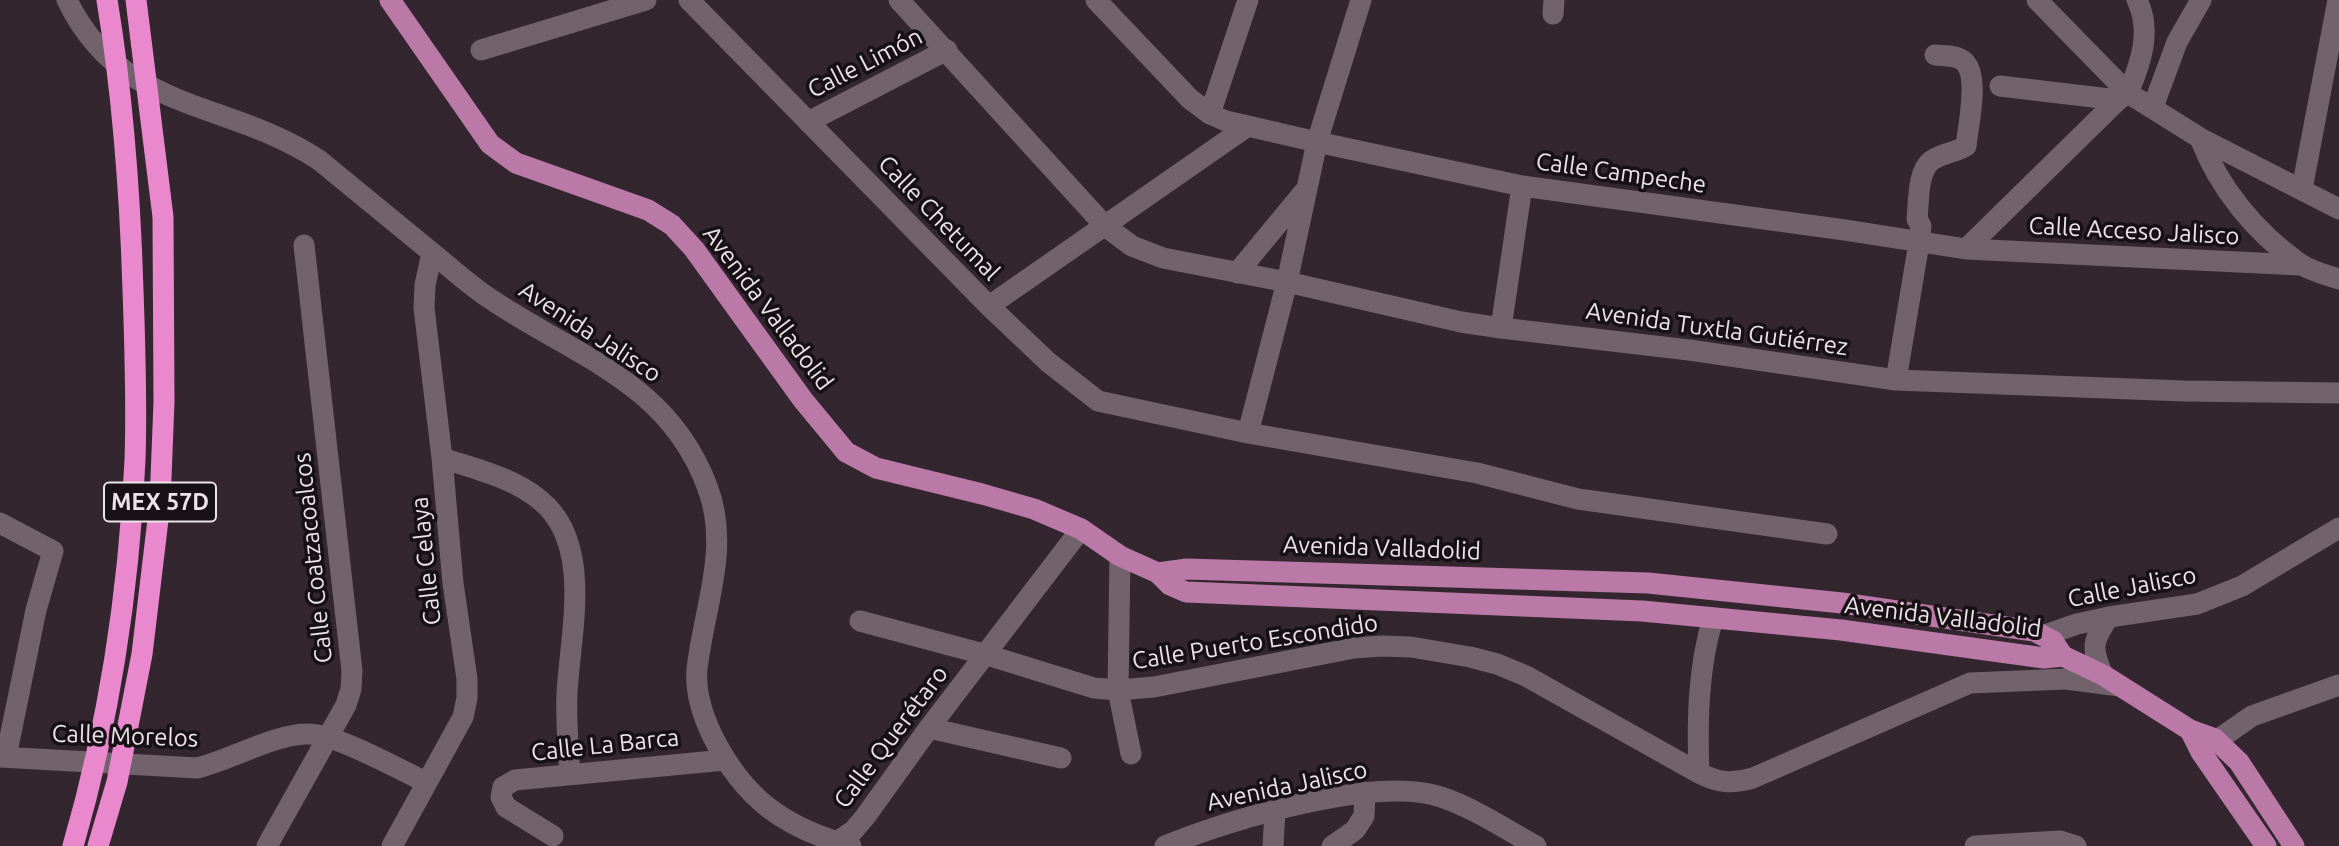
<!DOCTYPE html>
<meta charset="utf-8">
<style>
body{margin:0}
canvas{display:block;background:#33262f}
</style>
<canvas width="2339" height="846"></canvas>
<script>
const context = document.querySelector('canvas').getContext('2d');
context.lineJoin = 'round';
function stroke(path, color, width, dash) { context.strokeStyle = color; context.lineWidth = width; context.lineCap = dash ? 'butt' : 'round'; context.setLineDash(dash || []); context.stroke(path); }
function drawText(font, color, halo, rows, align = 'center') {
  context.font = font + ' Ubuntu,sans-serif'; context.lineWidth = 7; context.setLineDash([]); context.textBaseline = 'middle'; context.strokeStyle = halo; context.fillStyle = color; for (const [text, x, y, turn = 0] of rows) {
    context.save(); context.translate(x, y); context.rotate((+turn || 0) * Math.PI / 180); context.textAlign = isNaN(turn) ? turn : align; if (halo) context.strokeText(text, 0, 0); context.fillText(text, 0, 0); context.restore();
  }
}
stroke(new Path2D(`
 M67,0c55,114 160,99 252,160 37,30 74,61 111,91 20,16 40,35 62,49 85,57 176,82 215,186 24,61 -3,121 -10,183 -2,23 5,45 15,66 31,63 72,93 139,111
 M689,0l300,306 59,56 50,39 150,32 229,40 101,26 249,35
 M899,0l206,226 27,20 31,12 124,24 174,40 40,6 188,22 207,30 288,11 155,2
 M1096,0l94,99 20,15 16,7 91,21 205,44 323,44 121,19 335,16
 M2037,0l91,93 72,45 139,71
 M1553,14l1,-14
 M481,50l165,-50
 M2000,86l118,14
 M2128,93c13,-30 24,-62 9,-93
 M2153,107l24,-65 24,-42
 M1210,114l38,-114
 M808,122l139,-72
 M2200,138c19,50 55,94 99,125 11,8 27,12 40,16
 M2302,189l36,-189
 M1966,249l152,-149 10,-7
 M1237,273l67,-81
 M989,306l259,-180
 M1501,328l21,-142
 M1896,380l23,-137 2,-17 -4,-7c2,-16 0,-47 14,-58 10,-8 24,-8 35,-15 2,-20 15,-74 -4,-86 -7,-5 -18,-4 -27,-5
 M1248,433l39,-151 30,-140 44,-142
 M442,458c33,11 70,19 98,42 54,44 30,133 27,194 -1,26 1,54 3,80
 M0,523l53,28 -17,59 -30,147
 M1120,556l-2,134 13,64
 M860,621l127,34 107,33 24,2 36,-3 200,-39 28,-2 29,1 59,10 27,7 29,12 173,97c20,10 32,11 54,5l217,-95 96,-4 54,7
 M2045,635l32,-11 32,-7 88,-13 45,-18 97,-58
 M2103,675c-12,-27 -11,-34 6,-58
 M929,728l132,30
 M2203,750l49,-34 87,-31
 M0,757l197,11c34,-8 75,-33 109,-34 27,-2 92,35 120,48
 M1699,773c-2,-52 -1,-105 14,-155
 M553,836l-47,-29 -5,-10 2,-10 12,-7 210,-20
 M267,846l79,-141 5,-16 1,-18 -48,-426
 M392,846l71,-129 4,-19v-19l-14,-96 -11,-125 -18,-150 1,-23 7,-32
 M831,846l22,-15 12,-14 64,-89 152,-199
 M1165,846c63,-26 211,-71 276,-49 33,11 64,32 95,49
 M1273,846l2,-35
 M1332,846l23,-16 9,-14 1,-24
 M1975,846l85,-5 16,5`), '#71626c', 21);
stroke(new Path2D(`
 M390,0l100,144 26,19 132,47 24,15 22,24 109,151 43,52 30,16 106,26 52,15 47,20 39,27 38,17 12,12 16,7 456,19 199,19 203,28 19,-2
 M1158,573l29,-4 461,14 194,20 192,28 19,10 10,15
 M2063,656l40,19 87,55 25,9 24,23 55,84
 M2190,730l11,22 65,94`), '#ba79a7', 21);
stroke(new Path2D(`
 M73,846c36,-124 56,-257 62,-386 2,-57 0,-114 -2,-170 -3,-97 -10,-194 -26,-290
 M98,846l19,-64 25,-128 18,-151 4,-101 -1,-185 -27,-217`), '#ea88ce', 21);
for (const [x, y, w] of [
 [160,502,112]
]) { const box = new Path2D(); box.roundRect(x - w / 2, y - 19.5, w, 39, 5); context.fillStyle = '#171115'; context.fill(box); stroke(box, '#ece3e9', 2); }
drawText('bold 23px', '#ece3e9', null, [
 ["MEX 57D",160,502]
]);
drawText('24px', '#ece3e9', '#171115', [
 ["Calle Limón",865,63,-27],
 ["Calle Campeche",1621,173,8],
 ["Calle Chetumal",939,218,46],
 ["Calle Acceso Jalisco",2134,231,3],
 ["Avenida Valladolid",768,308,53],
 ["Avenida Tuxtla Gutiérrez",1717,329,8],
 ["Avenida Jalisco",590,332,33],
 ["Avenida Valladolid",1382,548,2],
 ["Calle Coatzacoalcos",313,558,-96],
 ["Calle Celaya",426,561,-96],
 ["Calle Jalisco",2132,587,-11],
 ["Avenida Valladolid",1943,617,7],
 ["Calle Puerto Escondido",1255,642,-9],
 ["Calle Morelos",125,736,2],
 ["Calle Querétaro",891,737,-53],
 ["Calle La Barca",605,745,-6],
 ["Avenida Jalisco",1287,786,-12]
]);
</script>
